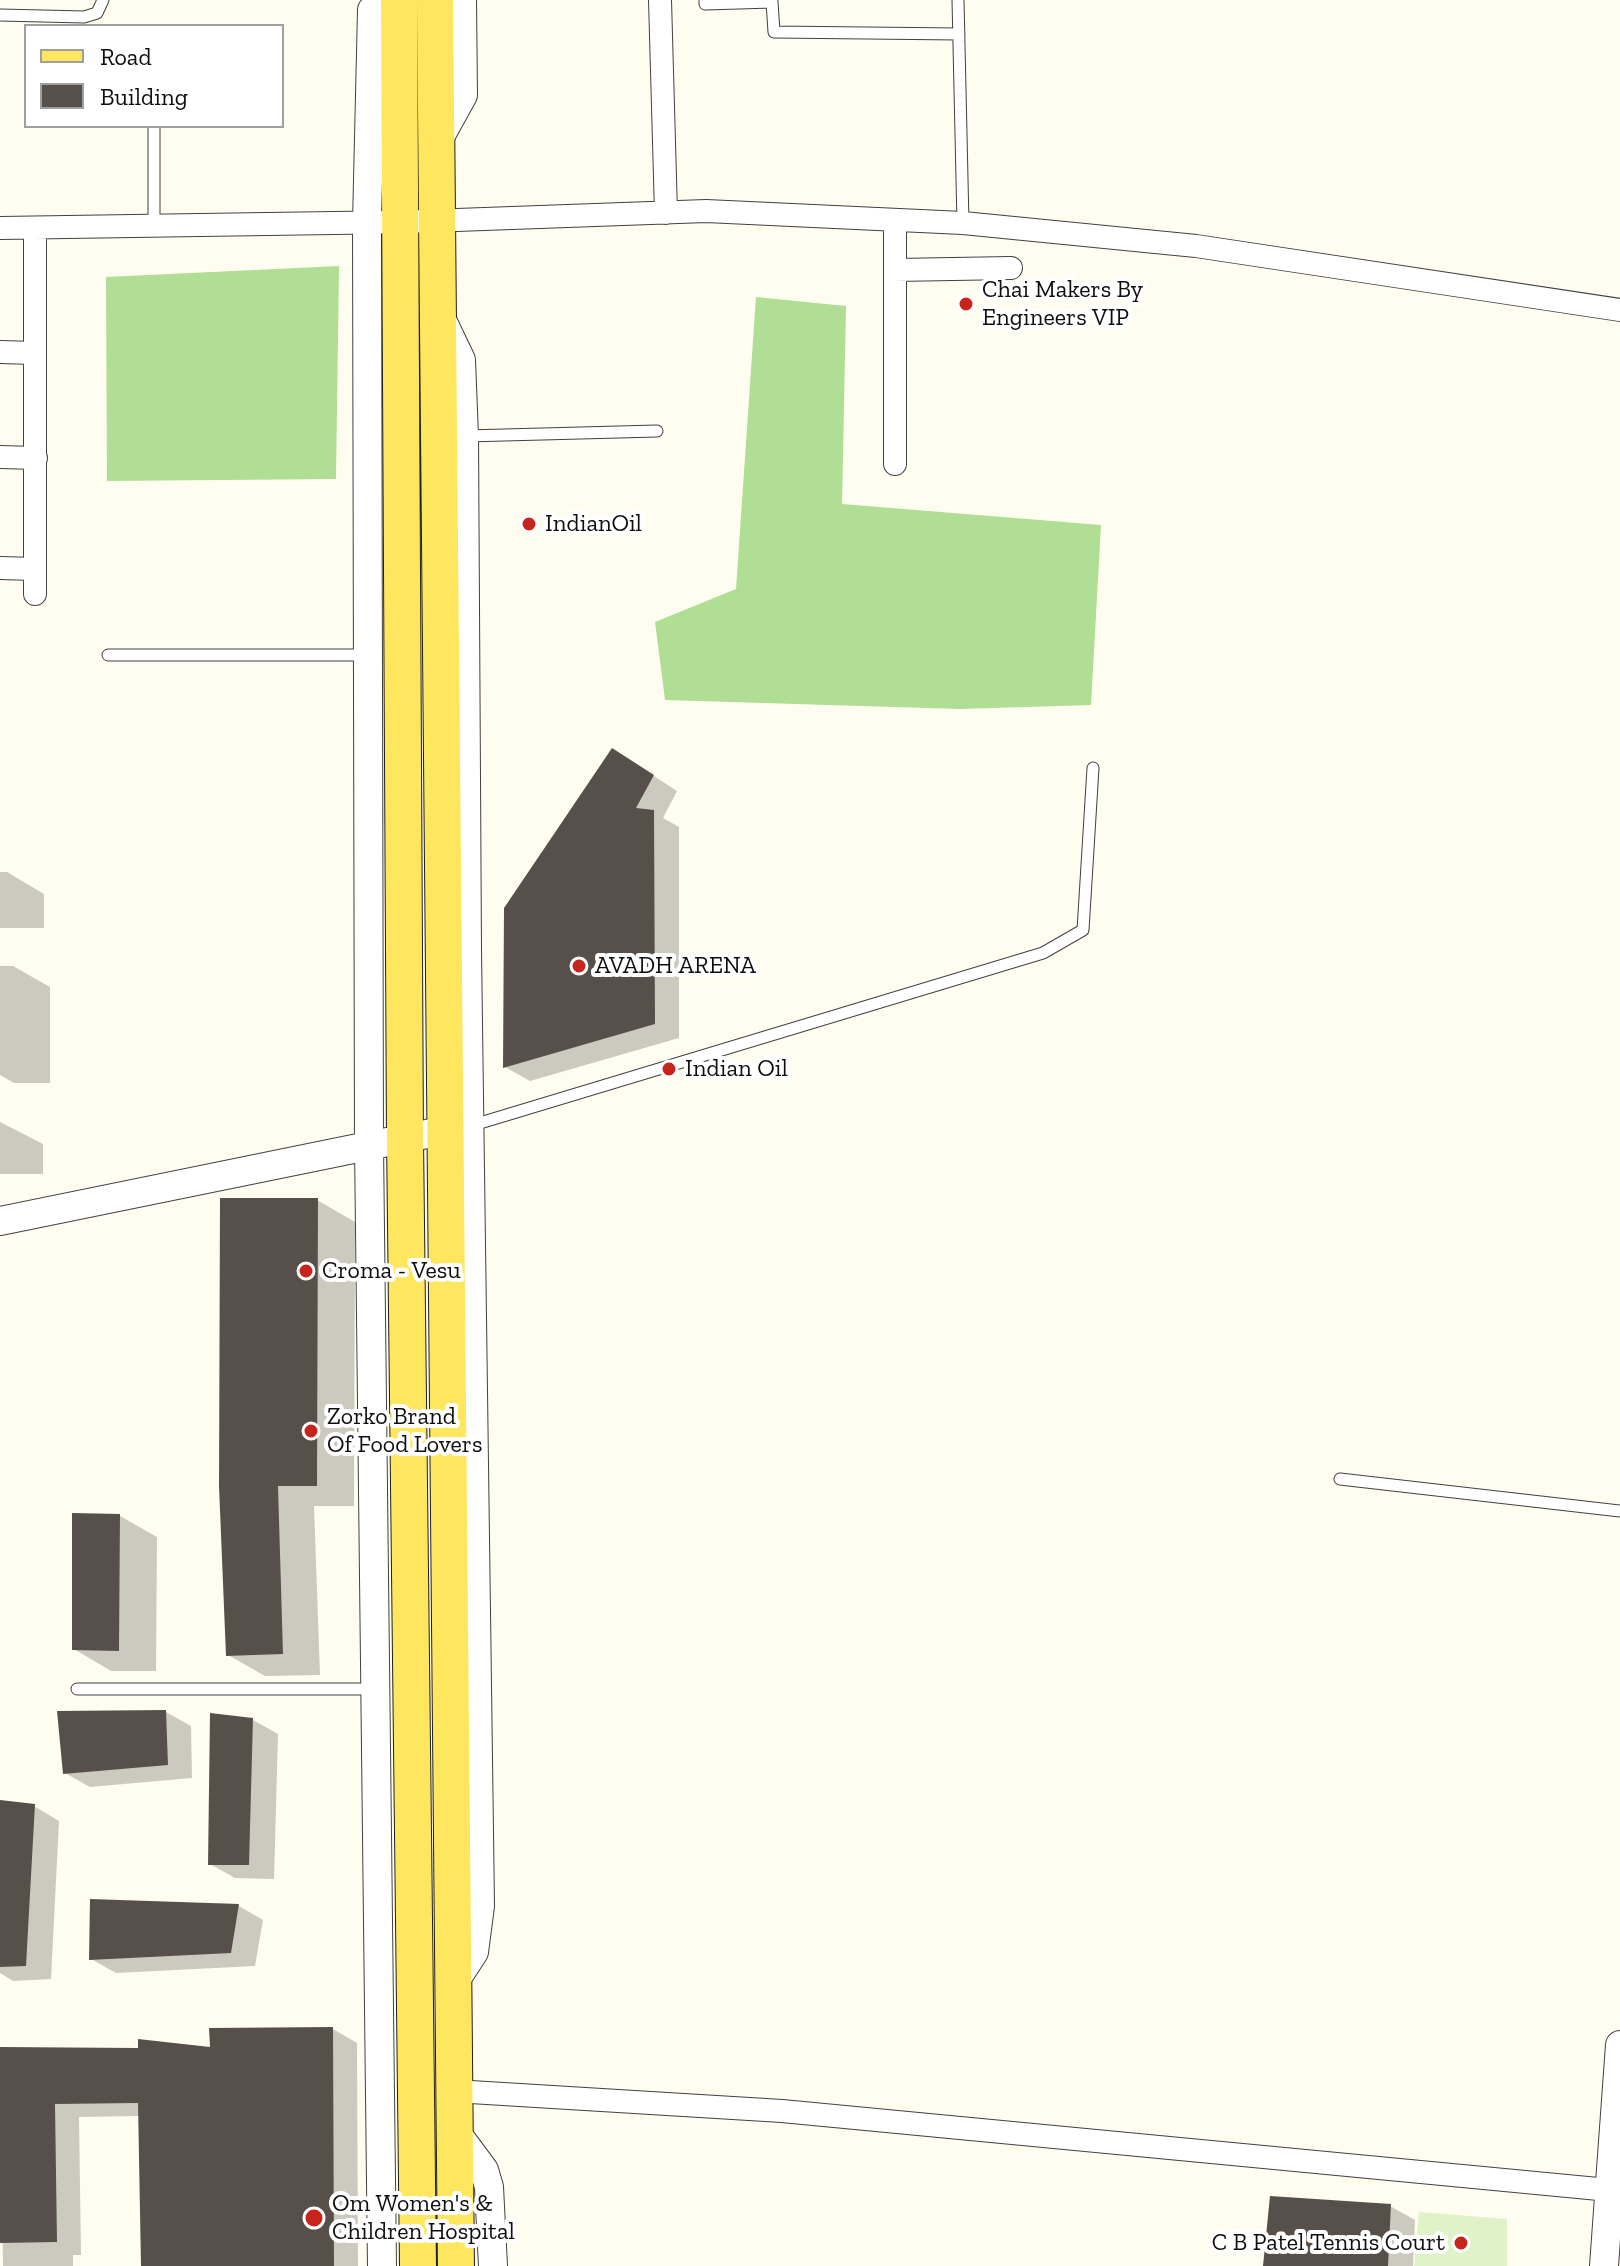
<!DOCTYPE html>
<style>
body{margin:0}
#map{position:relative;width:1620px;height:2266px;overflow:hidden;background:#fffdef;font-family:"Zilla Slab",serif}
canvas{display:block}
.legend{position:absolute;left:24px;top:24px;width:260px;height:104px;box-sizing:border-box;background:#fff;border:2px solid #9f9f9f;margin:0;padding:10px 14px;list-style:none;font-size:24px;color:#0e0e0e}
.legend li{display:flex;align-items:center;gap:16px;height:40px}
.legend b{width:40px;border:2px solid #9f9f9f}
</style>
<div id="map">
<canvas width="1620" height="2266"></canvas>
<ul class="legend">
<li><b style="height:10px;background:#ffe65f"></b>Road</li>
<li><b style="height:22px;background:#57504a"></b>Building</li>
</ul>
</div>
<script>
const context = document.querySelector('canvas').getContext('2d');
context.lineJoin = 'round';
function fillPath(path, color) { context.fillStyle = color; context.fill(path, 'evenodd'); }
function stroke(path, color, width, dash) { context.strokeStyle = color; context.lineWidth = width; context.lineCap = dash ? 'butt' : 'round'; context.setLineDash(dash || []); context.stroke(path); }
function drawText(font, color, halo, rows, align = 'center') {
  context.font = font + ' "Zilla Slab",serif'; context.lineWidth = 8; context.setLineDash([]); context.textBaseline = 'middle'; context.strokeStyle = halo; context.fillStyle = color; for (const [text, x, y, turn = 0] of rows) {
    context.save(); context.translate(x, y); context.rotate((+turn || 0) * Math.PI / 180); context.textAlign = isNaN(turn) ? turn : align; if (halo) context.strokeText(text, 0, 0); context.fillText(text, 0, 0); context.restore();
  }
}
fillPath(new Path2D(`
 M339,266l-3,213 -229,2 -1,-204z
 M756,297l90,9 -4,198 259,21 -10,180 -131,4 -295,-9 -10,-78 81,-33z`), '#afde94');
fillPath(new Path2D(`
 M1419,2212l88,7v47h-93z`), '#e0f3c8');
fillPath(new Path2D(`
 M637,765l40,26 -14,27 16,9v211l-149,43 -25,-14z
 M0,872h7l37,22v34h-44z
 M0,966h13l37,21v96h-36l-14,-8z
 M0,1122l43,22v30h-43z
 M317,1200l38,22 -1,284h-40l6,169 -55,1 -37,-21z
 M120,1516l37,21 -1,134h-45l-37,-22z
 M166,1712l25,14 1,52 -102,9 -25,-14z
 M253,1720l25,14 -4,145 -39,-1 -25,-14z
 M0,1802l34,4 25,15 -8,158 -38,2 -13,-8z
 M239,1906l24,14 -8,46 -139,7 -25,-14z
 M333,2029l24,14 1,223h-216l-2,-150 -61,1 2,138h-8v11h-70l-3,-217h212z
 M1390,2206l25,14 -2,46h-148z`), '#0003');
fillPath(new Path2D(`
 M612,748l42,27 -18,33 18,2 1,214 -152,44 1,-160z
 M220,1198h98l-1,288h-39l5,168 -57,2 -7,-170z
 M72,1513l48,1 -1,137 -47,-1z
 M166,1710l2,55 -105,9 -6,-63z
 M210,1713l43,5 -4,147h-41z
 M0,1800l35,4 -9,162 -26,1z
 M90,1899l149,5 -8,49 -142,7z
 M333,2027l1,239h-193l-3,-163 -83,1 2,138 -57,1v-196l138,1v-9l72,8 -1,-19z
 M1270,2196l121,8 -3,62h-125z`), '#57504a');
const service = new Path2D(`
 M705,0v4l67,-2 2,30 185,2
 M958,0l5,223
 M0,15l84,2 13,-4 6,-13
 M154,226v-100
 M466,436l191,-5
 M108,655h260
 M470,1126l573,-173 40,-23 10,-162
 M1340,1479l280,32
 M77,1689h299`);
const minor = new Path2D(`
 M660,0l6,213
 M895,220v244
 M0,228l401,-6 305,-11 257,12 233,23 424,64
 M35,228v366
 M895,270l116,-2
 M0,352l35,1
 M0,457l36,1
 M0,568l35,1
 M454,2091l328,20 838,80`);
const tertiary = new Path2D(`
 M436,144l27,-49 -1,-95
 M440,316l21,44 3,76 3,514 13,956 -6,46 -21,32
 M0,1221l466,-95
 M455,2131l29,39 5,17 4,79
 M382,2266l-13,-1122 -2,-921 5,-213 12,-10
 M1604,2266l16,-221`);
const primary = new Path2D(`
 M399,0l6,1137 13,1129
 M435,0l21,2266`);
stroke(service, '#414141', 13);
stroke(minor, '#414141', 24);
stroke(tertiary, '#414141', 30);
stroke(primary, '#1f1f1f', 38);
stroke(service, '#fff', 11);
stroke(minor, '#fff', 22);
stroke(tertiary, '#fff', 28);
stroke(primary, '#ffe65f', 36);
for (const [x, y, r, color] of [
 [966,304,8,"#c7241d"],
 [529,524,8,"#c7241d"],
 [579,966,8,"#c7241d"],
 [669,1069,8,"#c7241d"],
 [306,1271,8,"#c7241d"],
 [311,1431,8,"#c7241d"],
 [314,2218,10,"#c7241d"],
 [1461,2243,8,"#c7241d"]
]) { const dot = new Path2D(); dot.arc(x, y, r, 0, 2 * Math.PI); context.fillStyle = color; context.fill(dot); stroke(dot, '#fff', 3); }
drawText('24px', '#0e0e0e', '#fff', [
 ["Chai Makers By",982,290],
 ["Engineers VIP",982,318],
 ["IndianOil",545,524],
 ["AVADH ARENA",595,966],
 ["Indian Oil",685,1069],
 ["Croma - Vesu",322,1271],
 ["Zorko Brand",327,1417],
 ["Of Food Lovers",327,1445],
 ["Om Women's &",332,2204],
 ["Children Hospital",332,2232],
 ["C B Patel Tennis Court",1445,2243,"right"]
], 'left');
</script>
